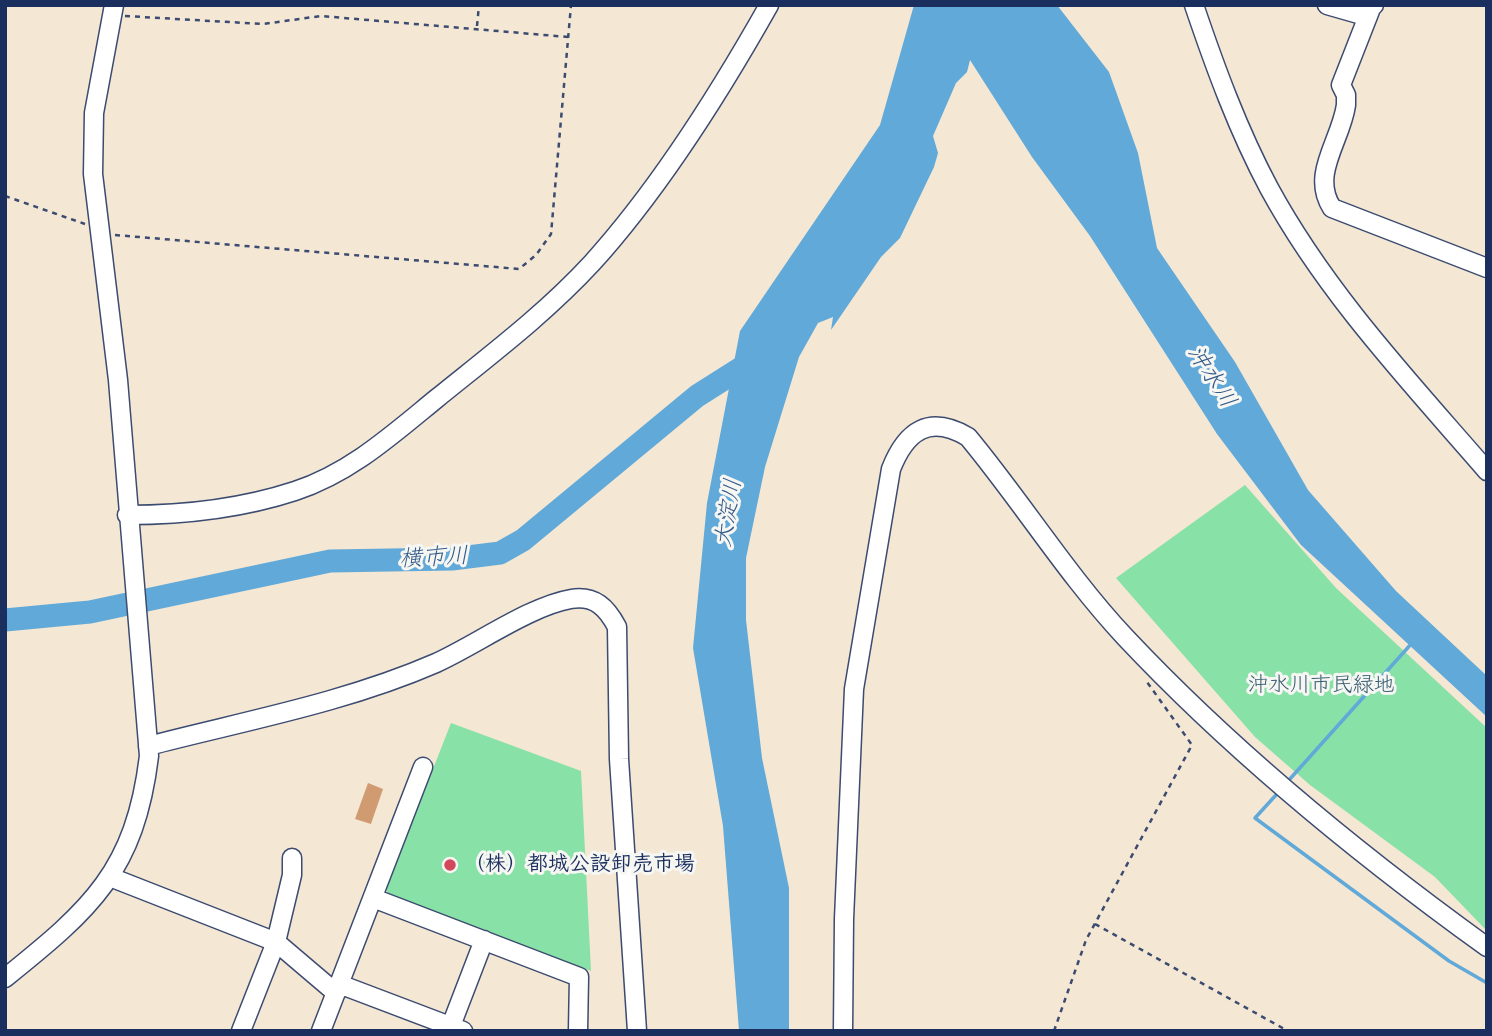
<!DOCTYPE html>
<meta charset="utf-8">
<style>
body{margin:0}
#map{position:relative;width:1492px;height:1036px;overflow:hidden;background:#f4e7d4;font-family:"Shantell Sans",sans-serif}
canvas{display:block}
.frame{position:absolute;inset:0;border:7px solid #1b2f5e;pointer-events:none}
</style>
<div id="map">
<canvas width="1492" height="1036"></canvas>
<div class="frame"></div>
</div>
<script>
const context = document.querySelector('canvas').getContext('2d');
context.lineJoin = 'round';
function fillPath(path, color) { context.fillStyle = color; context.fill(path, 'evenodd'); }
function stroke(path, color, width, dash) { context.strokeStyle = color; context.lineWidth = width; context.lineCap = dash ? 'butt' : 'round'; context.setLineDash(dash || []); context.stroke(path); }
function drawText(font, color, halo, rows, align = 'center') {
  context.font = font + ' "Shantell Sans","Klee One",sans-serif'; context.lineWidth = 6; context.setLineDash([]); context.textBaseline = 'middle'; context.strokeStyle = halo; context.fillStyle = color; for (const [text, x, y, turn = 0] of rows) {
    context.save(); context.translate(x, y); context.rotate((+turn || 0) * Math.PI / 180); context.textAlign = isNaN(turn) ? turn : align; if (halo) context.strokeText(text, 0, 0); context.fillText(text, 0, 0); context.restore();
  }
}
fillPath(new Path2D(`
 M1245,485l91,103 151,140v203l-52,-54 -125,-92 -55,-48 -139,-159z
 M451,723l130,48 10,200 -203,-77 -2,-5z`), '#88e1a6');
fillPath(new Path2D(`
 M914,5h143l52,67 29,81 19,95 78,114 73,128 88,101 91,85v41l-186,-172 -84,-111 -127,-198 -58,-79 -62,-97 -3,12 -11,11 -23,53 5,17 -4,14 -34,71 -19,19 -50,73 2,-13 -15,6 -19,34 -34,110 -19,91v62l16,138 27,130v143h-50l-16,-205 -30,-178 14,-145 33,-172 140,-206z`), '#61a9d8');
stroke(new Path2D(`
 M1289,780l123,-137
 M1276,795l-21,23 194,143 38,22`), '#61a9d8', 3.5);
stroke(new Path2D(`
 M5,620l85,-8 240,-51 122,-2 48,-6 23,-13 174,-144 60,-38`), '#61a9d8', 23);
fillPath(new Path2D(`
 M368,783l15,6 -12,35 -16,-5z`), '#d19b71');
const minor = new Path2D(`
 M1194,5c21,62 44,125 75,183 57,105 140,193 218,283
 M1327,5l35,10 12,-10
 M1370,11l-29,74 5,10v10c-5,36 -36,69 -14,103l155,60
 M127,515c57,0 113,-6 168,-24 55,-18 97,-56 141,-92 53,-43 109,-85 156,-136 67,-74 128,-171 177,-258
 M148,746c96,-25 196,-43 288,-83 40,-18 94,-57 135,-64 24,-4 36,9 46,28l2,132 18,272
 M292,858v17l-16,67 60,51
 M110,877l166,65 -35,89
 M373,898l206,79 -1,54
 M5,978c86,-69 130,-107 144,-222l-31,-376 -25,-206 1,-61 20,-108
 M339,984l124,47
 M321,1031l102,-264
 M449,1031l35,-91
 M843,1031l1,-112 10,-230 37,-220c15,-38 38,-55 77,-32 54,65 99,138 157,200 109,116 233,217 362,310`);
stroke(minor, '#3c4b70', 21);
stroke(new Path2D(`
 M125,16l138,8 58,-8 247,21
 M477,26l2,-21
 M5,196l80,28
 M115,235l404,34 17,-14 15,-21 20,-229
 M1095,924l193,107
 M1054,1031l32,-91 106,-195 -45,-63`), '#3c4b70', 2.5, [5, 5]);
stroke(minor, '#fff', 18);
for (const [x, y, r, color] of [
 [450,865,7,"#d1495b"]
]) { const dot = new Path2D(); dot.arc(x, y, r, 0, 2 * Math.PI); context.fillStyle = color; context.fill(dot); stroke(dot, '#f6f6f2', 2.5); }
drawText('21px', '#365c70', '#f6f6f2', [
 ["沖水川市民緑地",1321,686]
]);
drawText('bold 21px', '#1b2f5e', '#f6f6f2', [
 ["（株）都城公設卸売市場",464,865]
], 'left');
drawText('italic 23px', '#345a89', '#f6f6f2', [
 ["沖水川",1211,377,57],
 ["大淀川",729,513,-81],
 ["横市川",434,558,-3]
]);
</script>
